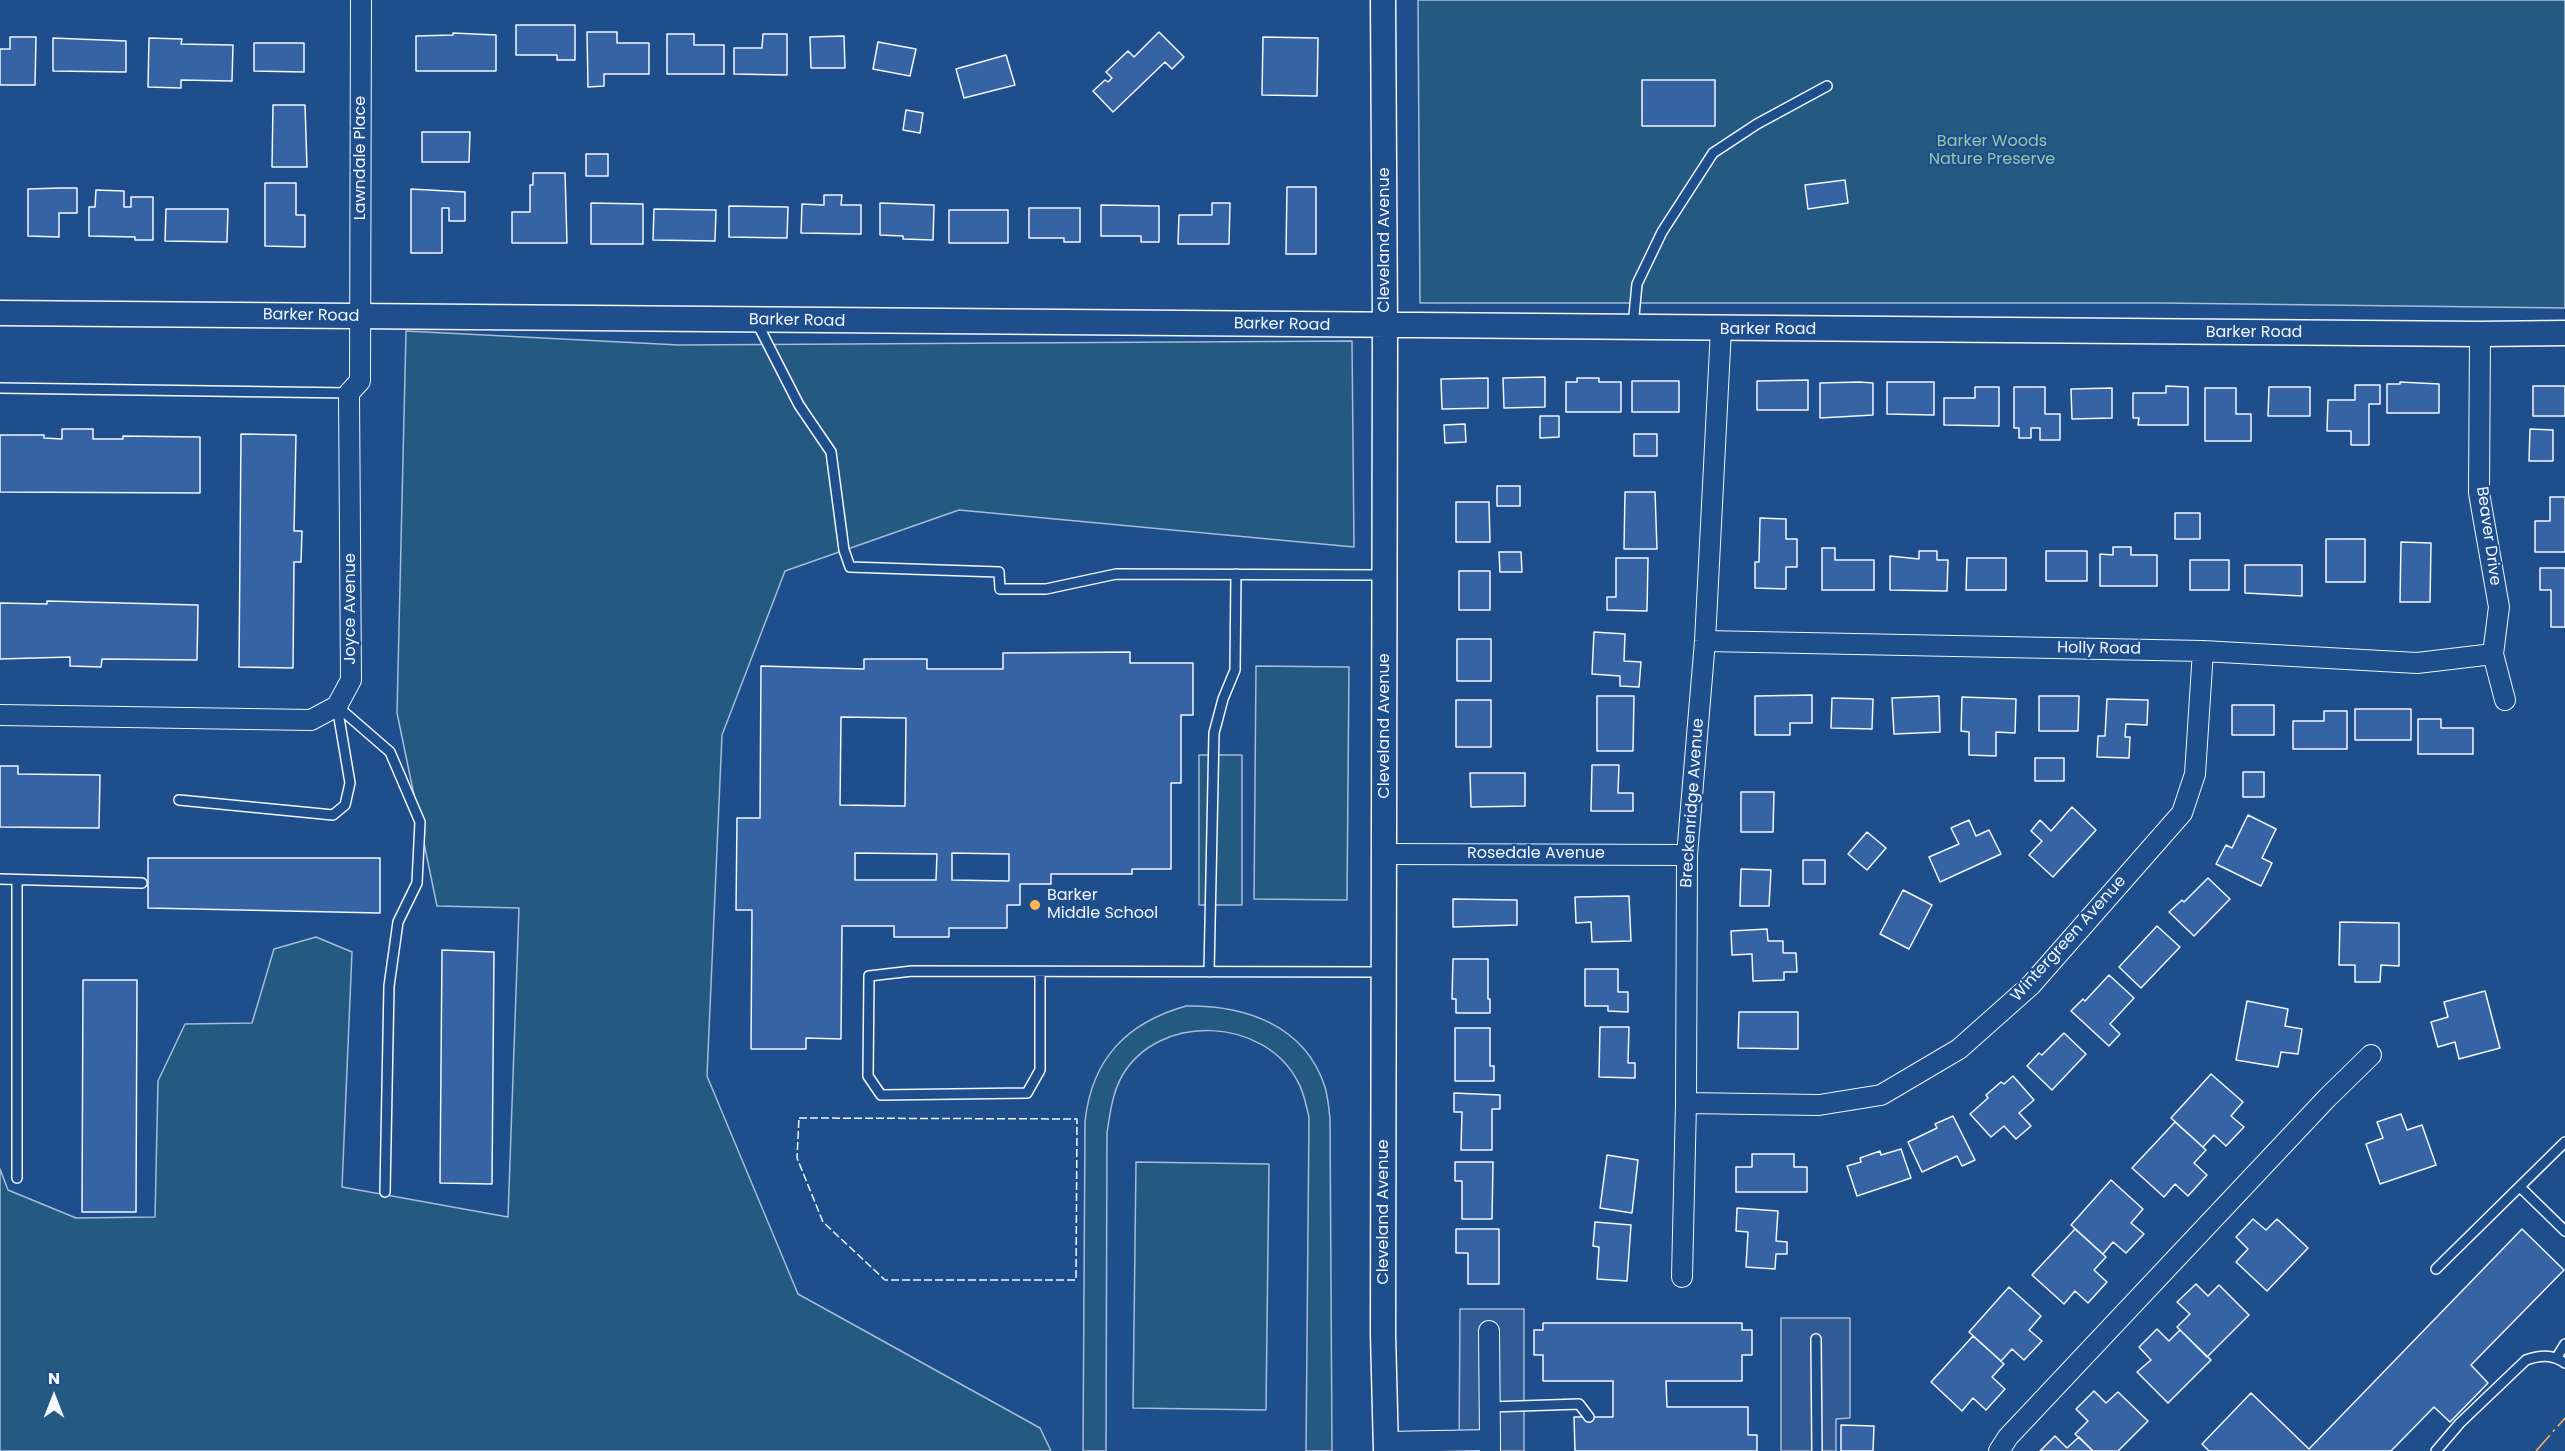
<!DOCTYPE html>
<style>
body{margin:0}
#map{position:relative;width:2565px;height:1451px;overflow:hidden;background:#1f4e8c;font-family:Poppins,sans-serif}
canvas{display:block}
.north{position:absolute;left:24px;top:1367px;width:60px;height:60px;-webkit-text-stroke:4px #1f4e8c;paint-order:stroke;rotate:0deg;font-size:16px;font-weight:700;line-height:24px;text-align:center;color:#f2f6ff}
.north::after{content:'';display:block;margin:auto;width:21px;height:27px;background:#f2f6ff;clip-path:polygon(50% 0,100% 100%,50% 72%,0 100%)}
</style>
<div id="map">
<canvas width="2565" height="1451"></canvas>
<div class="north">N</div>
</div>
<script>
const context = document.querySelector('canvas').getContext('2d');
context.lineJoin = 'round';
function fillPath(path, color) { context.fillStyle = color; context.fill(path, 'evenodd'); }
function stroke(path, color, width, dash) { context.strokeStyle = color; context.lineWidth = width; context.lineCap = dash ? 'butt' : 'round'; context.setLineDash(dash || []); context.stroke(path); }
function drawText(font, color, halo, rows, align = 'center') {
  context.font = font + ' Poppins,sans-serif'; context.lineWidth = 4.5; context.setLineDash([]); context.textBaseline = 'middle'; context.strokeStyle = halo; context.fillStyle = color; for (const [text, x, y, turn = 0] of rows) {
    context.save(); context.translate(x, y); context.rotate((+turn || 0) * Math.PI / 180); context.textAlign = isNaN(turn) ? turn : align; if (halo) context.strokeText(text, 0, 0); context.fillText(text, 0, 0); context.restore();
  }
}
const green = new Path2D(`
 M1418,0h1147v308l-402,-5h-743z
 M406,331l273,14 673,-4 2,206 -395,-37 -174,61 -63,164 -15,341 91,218 242,134 11,23h-1051v-282l8,21 68,28 79,-1 3,-136 27,-57 67,-1 22,-74 42,-12 36,15 -10,235 166,30 11,-309 -82,-2 -40,-193z
 M1256,666l93,1 -2,233 -93,-1z
 M1199,755h43v150h-43z
 M1186,1006c59,-1 119,19 139,81 3,10 4,22 5,32l2,332h-26l3,-334c-3,-11 -5,-25 -11,-35 -33,-65 -139,-70 -176,-6 -10,18 -12,38 -15,57l-1,318h-23l2,-330c7,-62 41,-98 101,-115z
 M1136,1162l133,2 -3,246 -133,-2z`);
fillPath(green, '#245a82');
stroke(green, '#a8bbd7', 1.5);
const parking = new Path2D(`
 M1460,1309h64v142h-65z
 M1781,1318h69v100l-14,1v32h-55z`);
fillPath(parking, '#305b95');
stroke(parking, '#a8bbd7', 1.5);
const building = new Path2D(`
 M516,25h59v35h-18v-5h-41z
 M587,32h30v11h32v31h-45v12l-16,1z
 M1159,32l25,25 -12,12 -7,-7 -52,50 -20,-21 12,-11 3,2 4,-4 -6,-6 22,-21 6,6z
 M453,33l43,2v36h-80v-35l37,-1z
 M667,34h27v11h30v29h-57z
 M763,34h24v41l-53,-1v-26h28z
 M844,36l1,32h-34l-1,-31z
 M10,37h26l-1,48h-35v-36h10z
 M1263,37l55,1 -1,58 -55,-1z
 M53,38l73,3v31l-73,-1z
 M149,38l33,1 -1,5 52,1 -1,36 -51,-1v8l-33,-1z
 M878,42l38,7 -6,27 -37,-7z
 M254,43h50v29l-50,-1z
 M1006,55l9,30 -51,13 -8,-29z
 M1642,80h73v46h-73z
 M273,105h32l2,62h-35z
 M906,110l17,3 -3,20 -17,-3z
 M422,132h48l-1,30h-47z
 M586,154h22v22h-22z
 M533,173h32l2,70h-55v-31h18v-27h3z
 M1845,180l3,23 -40,6 -3,-24z
 M265,183h31v32h9v32l-40,-1z
 M1287,187h29v67h-30z
 M60,188h17v25h-18v24l-31,-1v-47z
 M411,189l54,3v29h-16v-13h-7v45h-31z
 M96,190l28,1v16h7v-10h22v43h-18v-3l-46,-1v-29h6z
 M824,195h18l-1,10h20v29l-60,-1 1,-29 22,1z
 M591,203l52,1v40h-52z
 M880,203l54,2 -1,35 -30,-1v-3l-23,-1z
 M1212,203h18l-1,41h-51l1,-29h33z
 M1101,205l58,1v36h-18v-6h-40z
 M729,206l59,1 -1,31 -58,-1z
 M1029,208h51v34h-16v-4h-35z
 M166,209h62l-1,33 -62,-1z
 M654,209l62,1 -1,31 -62,-1z
 M949,210h59v33h-59z
 M1545,377v30l-41,1 -1,-30z
 M1488,378v30l-46,1 -1,-30z
 M1577,378h22v4h22v30h-55v-30h11z
 M1808,380v30h-51v-29z
 M1632,381h47v31h-47z
 M1860,382l13,1v32l-53,3v-35z
 M1887,382h47v33l-47,-1z
 M2400,382l39,2v29h-52v-29h13z
 M2355,385h25v19h-11v41h-18v-14h-24l1,-31h27z
 M2166,386l22,1v38h-50l1,-7h-6v-25h33z
 M2533,386h32v30h-32z
 M1975,387h24v39l-55,-1v-27h31z
 M2014,387h31v27h15v26h-20v-12h-9v10h-12v-10h-5z
 M2269,387h41v29h-42z
 M2112,388v30l-40,1 -1,-30z
 M2205,388h31v26h15v27h-46z
 M1540,416h19v21l-19,1z
 M1465,424l1,18 -21,1 -1,-18z
 M62,429h31v10h30v-3l77,1v56l-200,-1v-57h44v3l18,1z
 M2530,429l23,1v31h-24z
 M241,434l55,1 -2,96h8l-1,31h-7l-1,106 -54,-1z
 M1634,434h23v22h-23z
 M1497,486h23v20h-23z
 M1625,492h30l2,57h-33z
 M2550,497h15v55h-30v-31h15z
 M1456,502h33l1,40h-34z
 M2175,513h25v26h-25z
 M1760,518l26,1v20h11v28h-11v22l-31,-1v-26h4z
 M2326,539h39v43h-39z
 M2401,542l30,1 -1,59h-30z
 M2113,547h18v8h26v31h-57v-32l13,1z
 M1822,548h13v12h39v30h-52z
 M1919,551h18v9h11l-1,31 -57,-1v-34l29,3z
 M2046,551h41v30h-41z
 M1499,552h22l1,20h-22z
 M1616,558h32l-1,53 -40,-1v-13h9z
 M1967,558h39v32h-40z
 M2190,560h39v30h-39z
 M2245,565h57v31l-57,-3z
 M2540,568h25v59h-14v-37h-11z
 M1459,571h31v39h-31z
 M47,601l151,4 -1,55 -95,-1 -1,8 -31,-1v-9l-70,2v-56l47,1z
 M1594,632l31,2 -1,27 17,1 -2,25 -19,-1v-10l-28,-2z
 M1457,639h34v42h-34z
 M1130,652v11h63v52h-12v68h-10v86h-39v5h-81v10h-31v21h-13v23h-58v9h-55v-11h-52l-1,113 -35,-1v11h-55l1,-139h-16l1,-92h23l1,-152 103,3v-10h63v10h76v-16zM841,717l65,1 -1,88 -65,-1zM855,853l82,1 -1,26h-81zM952,853l57,1v27l-57,-1z
 M1812,695v28h-22v12h-35v-39z
 M1597,696h37l-1,55h-36z
 M1939,696l1,36 -46,2 -2,-36z
 M2039,696h40l-1,35h-39z
 M1962,697l54,2 -1,34 -19,-1v24l-27,-1v-23l-8,-1z
 M1832,698l41,1 -1,30 -41,-1z
 M2107,699l41,1 -1,25 -21,-1 -1,13h5l-1,21 -32,-1 1,-21h7z
 M1456,700h35v47h-35z
 M2232,705h42v30h-42z
 M2355,709h56v31h-56z
 M2324,711h23v38h-54v-28h31z
 M2418,719h23v9h32v26h-55z
 M2035,758h29v23h-29z
 M1592,765h27l-1,28h15v18h-42z
 M0,766h18v8l82,1 -1,53 -99,-1z
 M2243,772h21v25h-21z
 M1470,773h55v33l-54,1z
 M1741,792h33l-1,40h-32z
 M2072,807l24,23 -43,47 -24,-22 13,-14 -11,-10 9,-11 11,11z
 M2248,815l28,14 -14,29 10,5 -11,23 -45,-22 10,-19 6,3z
 M1969,820l7,16 13,-6 12,24 -61,28 -11,-25 30,-13 -8,-16z
 M1867,832l19,16 -19,22 -19,-16z
 M148,858h232v55l-232,-5z
 M1803,860h22v24h-22z
 M1741,869l30,1 -2,36h-29z
 M2208,878l22,21 -36,37 -25,-24 13,-12 2,2z
 M1903,890l29,15 -23,44 -29,-15z
 M1629,896l2,45 -39,1 -1,-20 -15,1 -1,-26z
 M1453,899l64,1v25l-64,2z
 M2340,922l59,1v43l-18,-1 -1,17h-25v-17h-16z
 M2157,926l23,21 -39,41 -22,-21z
 M1767,929l1,12h15v12h13l1,19h-13v8l-31,1 -1,-27 -20,1 -1,-24z
 M442,950l52,2 -2,232 -52,-1z
 M1453,959h35v40h2v14h-34v-14h-4z
 M1585,969h33v23h10v20l-20,-1v-5h-23z
 M2109,975l25,23 -24,26 10,10 -11,12 -38,-35 12,-12 2,2z
 M83,980h54l-1,232h-54z
 M2485,991l15,57 -41,11 -4,-17 -17,5 -7,-25 17,-5 -4,-15z
 M2247,1001l41,8 -3,17 17,3 -4,25 -17,-2 -3,15 -42,-7z
 M1739,1012h59v37l-60,-1z
 M1600,1027h29l-1,36h7v15l-36,-1z
 M1455,1028h35v38h4v15h-39z
 M2064,1033l22,21 -34,36 -25,-24 12,-13 3,2z
 M2211,1074l32,28 -12,14 13,11 -18,19 -12,-11 -11,12 -32,-29z
 M2013,1076l21,24 -15,13 12,13 -15,13 -12,-13 -13,11 -21,-23 18,-16 -2,-3 15,-13 3,2z
 M1454,1093l46,2v14h-8v41h-31l1,-38h-8z
 M2401,1114l6,16 15,-5 14,40 -56,19 -14,-40 17,-6 -6,-16z
 M1953,1116l22,44 -13,6 -5,-10 -35,16 -14,-30 29,-14 -2,-4z
 M2175,1122l31,28 -12,13 13,12 -19,21 -13,-12 -11,13 -32,-29z
 M1901,1149l10,29 -54,18 -10,-30 14,-4 -1,-4 20,-7 1,4z
 M1752,1154h42v13h13v25h-71v-25h16z
 M1607,1155l31,5 -6,53 -32,-5z
 M1455,1162h38l-1,57h-30v-38h-7z
 M2111,1180l32,29 -12,14 13,11 -18,19 -13,-11 -10,12 -32,-29z
 M1737,1208l41,3 -2,30 11,1v12h-11l-1,15 -29,-2 2,-35 -12,-1z
 M2253,1219l13,11 11,-11 31,29 -41,43 -31,-29 12,-13 -12,-12z
 M1595,1222l36,3 -4,56 -30,-2 2,-32 -6,-1z
 M1456,1229h43v55h-31v-31h-12z
 M2075,1229l31,28 -12,13 13,12 -19,21 -13,-12 -11,13 -32,-29z
 M2522,1229l42,41 -93,95 17,18 -38,39 -16,-15 -43,44h-182l-7,-7 49,-51 58,56z
 M2196,1284l12,12 11,-11 30,30 -42,42 -30,-30 13,-13 -13,-12z
 M2009,1287l32,29 -12,14 13,11 -18,19 -12,-11 -11,12 -32,-29z
 M1543,1323h199v7h10v25h-10v26h-76l1,26h81v28h9v16h-182l-1,-34h39v-36h-70v-26h-9v-25h9z
 M2157,1329l12,12 11,-11 31,30 -43,43 -31,-31 14,-12 -12,-13z
 M1973,1336l31,28 -12,13 13,12 -19,21 -13,-12 -11,13 -31,-29z
 M2094,1391l12,12 12,-11 30,29 -30,30h-25l-18,-17 13,-13 -12,-12z
 M1841,1425l33,1 -1,25h-32z
 M2055,1436l12,12 12,-11 14,14h-53z`);
fillPath(building, '#3563a3');
stroke(building, '#f2f6ff', 1.5);
const service = new Path2D(`
 M757,323l42,82 32,47 13,98 6,17 149,5 1,17h46l70,-15 266,1
 M1633,326l4,-42 25,-52 51,-79 44,-29 70,-38
 M0,388l349,5
 M337,706l53,46 30,70 -3,61 -19,39 -9,64 -4,206
 M179,800l154,15 12,-10 5,-22 -13,-77
 M0,879l142,4
 M1040,972v98l-13,23 -146,2 -13,-19 1,-100 43,-5 470,1
 M1209,972l5,-239 9,-34 12,-29 1,-96
 M17,1178v-298
 M2520,1187l45,44
 M2436,1269l129,-127
 M1816,1339l1,112
 M2557,1357l8,-13
 M1490,1407l89,-3 10,13
 M2436,1451l24,-28 66,-63c14,-5 26,-6 39,3`);
const minor = new Path2D(`
 M2480,334l-1,159 20,114 -6,47 12,46
 M1705,641l498,10 214,12 76,-9
 M0,715l311,5 26,-14 14,-26 -2,-287 11,-12 1,-381
 M1385,854l302,1
 M1686,1103l133,2 62,-10 78,-46 72,-64 151,-172 13,-39 8,-123
 M1682,1277l4,-174 1,-248 18,-214 16,-312
 M1489,1331l1,109
 M1386,1442l104,-2v11
 M1999,1451l9,-14 319,-339 44,-43`);
const tertiary = new Path2D(`
 M1383,0l2,326 -2,1008 3,117
 M0,313l2480,21 85,-1`);
stroke(service, '#f2f6ff', 12);
stroke(minor, '#f2f6ff', 22);
stroke(tertiary, '#f2f6ff', 27);
stroke(service, '#1f4e8c', 9);
stroke(minor, '#1f4e8c', 20);
stroke(tertiary, '#1f4e8c', 24);
stroke(new Path2D(`
 M799,1118l278,1 -1,161h-191l-62,-58 -26,-64z`), '#f2f6ff', 1.5, [8, 3]);
stroke(new Path2D(`
 M2536,1451l29,-33`), '#ffb74d', 1.5, [21, 4.5, 3, 4.5]);
for (const [x, y, r, color] of [
 [1035,905,6,"#ffb74d"]
]) { const dot = new Path2D(); dot.arc(x, y, r, 0, 2 * Math.PI); context.fillStyle = color; context.fill(dot); stroke(dot, '#1f4e8c', 2); }
drawText('16px', '#97c8a6', '#1f4e8c', [
 ["Barker Woods",1992,142],
 ["Nature Preserve",1992,160]
]);
drawText('16px', '#f2f6ff', '#1f4e8c', [
 ["Lawndale Place",361,158,-90],
 ["Cleveland Avenue",1385,240,-90],
 ["Barker Road",311,316,1],
 ["Barker Road",797,321,1],
 ["Barker Road",1282,325,1],
 ["Barker Road",1768,330],
 ["Barker Road",2254,333],
 ["Beaver Drive",2488,536,82],
 ["Joyce Avenue",351,609,-90],
 ["Holly Road",2099,649,1],
 ["Cleveland Avenue",1385,726,-90],
 ["Breckenridge Avenue",1693,803,-86],
 ["Rosedale Avenue",1536,854],
 ["Wintergreen Avenue",2069,939,-48],
 ["Cleveland Avenue",1384,1212,-90]
]);
drawText('16px', '#f2f6ff', '#1f4e8c', [
 ["Barker",1047,896],
 ["Middle School",1047,914]
], 'left');
</script>
